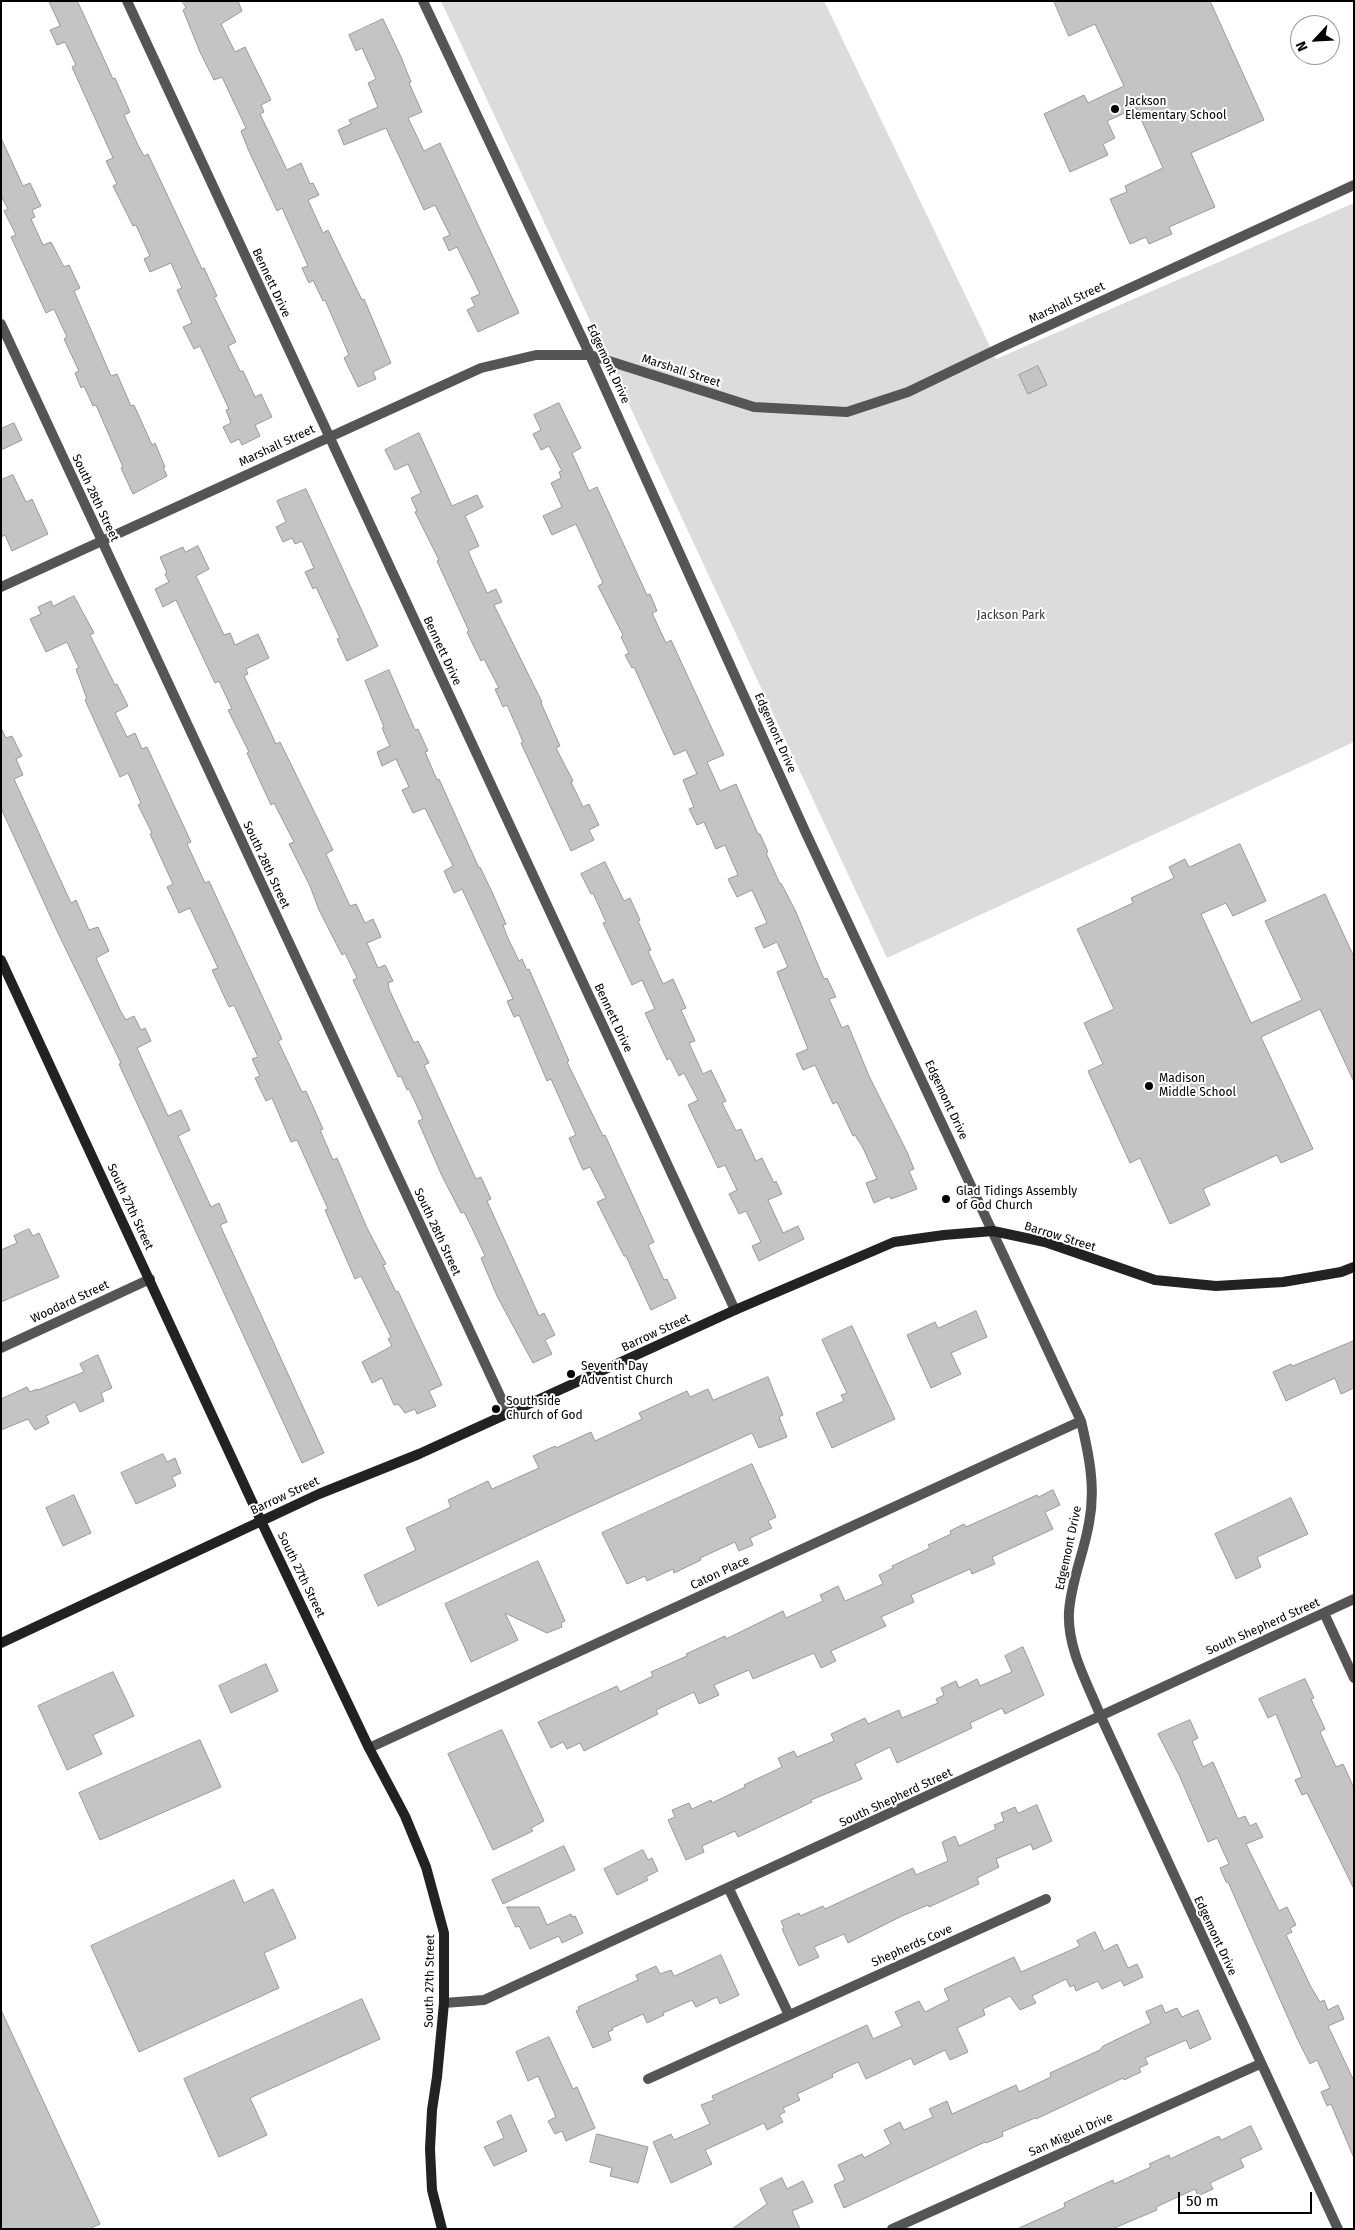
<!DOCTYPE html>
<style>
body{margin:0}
#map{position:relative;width:1355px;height:2230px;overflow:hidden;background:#fff;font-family:"Fira Sans",sans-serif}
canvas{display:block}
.frame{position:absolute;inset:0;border:2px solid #000;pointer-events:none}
.north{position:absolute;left:1290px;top:15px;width:50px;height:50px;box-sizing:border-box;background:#fff;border:1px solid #999;border-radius:50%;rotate:245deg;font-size:14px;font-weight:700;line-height:20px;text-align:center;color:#000}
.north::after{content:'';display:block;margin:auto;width:18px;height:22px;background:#000;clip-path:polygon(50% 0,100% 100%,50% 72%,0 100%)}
.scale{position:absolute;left:1178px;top:2192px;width:134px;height:22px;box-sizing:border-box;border:2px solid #000;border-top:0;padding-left:6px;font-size:15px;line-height:18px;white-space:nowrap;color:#000;-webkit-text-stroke:4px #fff;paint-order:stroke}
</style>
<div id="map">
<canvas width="1355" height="2230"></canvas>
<div class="frame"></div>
<div class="north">N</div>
<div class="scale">50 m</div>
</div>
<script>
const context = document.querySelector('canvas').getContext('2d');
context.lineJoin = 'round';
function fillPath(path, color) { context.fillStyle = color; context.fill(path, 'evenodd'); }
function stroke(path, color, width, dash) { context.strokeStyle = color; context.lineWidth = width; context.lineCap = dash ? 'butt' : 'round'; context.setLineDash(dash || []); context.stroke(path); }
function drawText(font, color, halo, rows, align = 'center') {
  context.font = font + ' "Fira Sans",sans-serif'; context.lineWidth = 4; context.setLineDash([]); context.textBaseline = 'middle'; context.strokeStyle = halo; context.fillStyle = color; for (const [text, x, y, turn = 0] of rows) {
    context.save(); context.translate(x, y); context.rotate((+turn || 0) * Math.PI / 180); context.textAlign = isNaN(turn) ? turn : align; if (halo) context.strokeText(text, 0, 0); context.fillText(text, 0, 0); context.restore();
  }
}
fillPath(new Path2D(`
 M441,1h383l172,358 358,-156v539l-467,216z`), '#dcdcdc');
const building = new Path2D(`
 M49,1h28l5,10 31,68 2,-1 15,34 -6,3 14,30 6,11 4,-2 54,115 2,-1 13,28 -3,1 22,45 -8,4 12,25h3l12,26 6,-3 11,23 -17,8 5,11 -18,9 -3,-6 -8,4 -8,-16 8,-4 -5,-13 3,-1 -29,-63 -6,3 -11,-22 9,-4 -15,-33 5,-2 -11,-25 -21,9 -6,-13 6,-3 -14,-31 -3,1 -20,-40 4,-2 -11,-23 7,-3 -41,-91 4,-2 -11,-23 -8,3 -7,-15 10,-4z
 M182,1h56l4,10 -21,13 14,28 10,-5 26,53 -10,5 3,7 -4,2 27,56 14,-7 9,21 3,-1 6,12 -11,5 15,33 5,-3 34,70 2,-1 27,64 -18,9 3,7 -18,8 -14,-29 5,-3 -24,-55 -2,1 -10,-21 -4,3 -7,-15 6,-2 -26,-58 -5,3 -29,-62 -7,-18 5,-3 -24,-51 -8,3 -14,-28 -17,-42 3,-2z
 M1054,1h156l54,119 -73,33 24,54 -46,20 3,7 -23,10 -3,-7 -16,7 -20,-45 17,-7 -2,-6 38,-18 -27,-60 -29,13 8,17 -12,6 5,11 -38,17 -26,-58 40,-19 4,8 36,-17 -29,-62 -26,12z
 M383,19l18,38 10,25 -2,1 13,29 -14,6 16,33 16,-8 79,170 -41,19 -11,-22 8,-4 -4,-8 9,-4 -23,-47 -8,4 -6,-13 7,-3 -15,-30 -11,5 -38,-82 -42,17 -6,-15 13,-6 -2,-4 29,-13 -10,-24 8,-4 -14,-31 -6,3 -7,-16z
 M1,138l22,48 7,-3 11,23 -9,4 3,7 -4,2 12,26 8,-3 13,25 5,-2 11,23 -6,3 37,85 6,-2 14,32 3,-1 18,40 3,-2 10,24h-2l4,9 -34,18 -12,-26 2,-1 -27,-62 -3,1 -9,-20 -3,2 -6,-15 4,-2 -15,-32 3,-2 -13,-28 -8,4 -35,-76 5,-2 -12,-24 4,-2 -7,-13z
 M1038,366l9,19 -19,9 -9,-19z
 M559,403l22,45 -9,5 17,38 8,-4 50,108 3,-1 7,17 -5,2 14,30 5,-3 53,115 -17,7 13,29 16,-7 22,50h2l8,18 -2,1 14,31 1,-1 14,27 29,69 3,-1 9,19 -7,2 13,29 6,-3 21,51 38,76 7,17 -5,2 8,18 -26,10 -1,-3 -16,7 -8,-20 11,-4 -14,-31 -8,-13 -2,1 -16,-34 -4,2 -18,-39 -12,5 -7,-16 12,-5 -31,-77 11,-5 -11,-25 -13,6 -9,-20 12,-5 -15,-33 -15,7 -9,-18 10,-4 -13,-30 -9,4 -12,-27 -7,3 -8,-16 5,-2 -11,-27 14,-6 -11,-24 -12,5 -40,-88 -2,1 -7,-13 4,-2 -8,-16 2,-2 -25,-49 5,-3 -27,-59 -24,11 -9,-19 19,-9 -11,-24 10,-5 -2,-6 3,-1 -13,-25 -8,4 -8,-16 8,-4 -7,-15z
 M14,423l8,17 -21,10v-21z
 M419,433l33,73 25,-11 6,12 -18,9 14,30 -11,5 19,42 9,-4 6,13 -8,3 48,97 -1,1 19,43 -4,2 17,33 -2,1 12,25 6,-3 10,21 -10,5 5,10 -23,11 -50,-108 2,-1 -5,-12 -11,-25 -4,2 -8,-18 4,-1 -15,-29 -3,2 -14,-29 2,-1 -32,-70 2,-1 -24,-48 2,-1 -6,-13 10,-5 -13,-29 -13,6 -10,-20z
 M13,475l13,27 6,-3 16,35 -36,17 -7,-16 -4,2v-57z
 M306,489l72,157 -31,15 -10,-22 3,-1 -24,-51 -3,2 -8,-17 9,-4 -12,-27 -7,3 -3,-6 -9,4 -7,-15 10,-5 -9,-21z
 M198,546l11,23 -13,7 28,59 6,-2 5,12 23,-11 11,24 -23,11 2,5 -4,2 32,68 4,-2 53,108 -7,4 24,52 6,-2 9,19 8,-4 8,18 -14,6 11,25 7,-3 8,16 -5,2 1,6 25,54 4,-2 11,22 -5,2 52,114 5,-2 10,22 -4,2 52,115 5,-3 11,22 -10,5 7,14 -19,9 -36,-67 -16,-38 4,-2 -14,-30 -7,-14 -3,1 -19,-37 -24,-55 5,-2 -14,-30 -2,1 -6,-14 -3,1 -45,-97 4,-2 -12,-25 -3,2 -23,-45 -9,-24 -21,-42 5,-2 -20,-39 -3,2 -24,-52 2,-1 -21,-42 4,-1 -13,-28 -4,2 -39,-83 -13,7 -8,-18 14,-7 -4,-8 2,-1 -7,-16 23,-10 2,5z
 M74,596l20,37 -4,2 25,50 2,-1 11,22 -13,7 12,24 8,-4 7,16 5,-2 44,95 -4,2 18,39 4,-2 73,158 -4,2 24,51 4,-1 17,38 -3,1 13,30 4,-2 30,70 19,36 -3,1 13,27 2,-1 44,94 -13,6 7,15 -19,8 -2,-5 -10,4 -7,-9 -4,1 -12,-27 -10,5 -10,-21 30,-16 -4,-7 3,-2 -30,-61 -6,3 -30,-69 3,-1 -31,-69 -6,2 -19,-44 -6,3 -1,-2 -10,-21 5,-2 -8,-17 6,-2 -24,-52 -5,2 -17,-37 6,-2 -28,-60 -11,5 -12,-26 6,-3 -23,-50 2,-1 -14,-28 3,-2 -13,-30 -8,4 -35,-77 2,-1 -11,-30 3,-1 -12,-26 -21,10 -16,-33 11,-5 -3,-7 13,-6 2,5z
 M389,670l26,60 3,-1 10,22 -3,1 12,28 2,-1 40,89 1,-1 12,25 14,32 -3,1 4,11 12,25 3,-2 5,11 2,-1 40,92 -2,1 36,74 2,-1 49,107 -6,3 16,35 3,-1 9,19 -25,12 -25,-54h-2l-27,-54 9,-4 -16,-31 -7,3 -14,-32 7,-3 -25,-56 -4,2 -28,-66 -5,2 -7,-16 6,-2 -51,-110 -8,4 -10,-22 9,-5 -28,-58 -12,5 -11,-23 7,-3 -13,-28 -14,7 -5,-14 13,-6 -8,-18 2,-1 -19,-46z
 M1,728l5,10 6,-2 10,20 -6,3 7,16 -9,4 57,124 5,-3 13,30 9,-3 11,24 -13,7 24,52 6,10 8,-4 7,14 4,-2 6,13 -14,7 31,68 13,-6 9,20 -12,6 33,71 8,-4 8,19 -7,3 104,228 -22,10 -183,-399 2,-1 -64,-132 -56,-123z
 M1240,844l26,57 -33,15 -7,-13 -25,11 50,109 51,-23 -37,-79 60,-27 29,63v125l-34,-73 -59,28 52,112 -32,14 -4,-8 -74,34 7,16 -40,19 -30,-66 -10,5 -42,-92 15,-7 -19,-41 30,-14 -37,-80 56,-26 -2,-5 43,-20 -5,-11 16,-8 4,8z
 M605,862l19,39 6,-3 10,22 -2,1 13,29 -3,1 15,33 10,-5 13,29 -5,2 14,31 -6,2 14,31 8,-4 15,31 -4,2 14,28 5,-2 15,32 6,-3 12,25 2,-2 6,13 -14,6 15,33 15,-7 6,13 -45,22 -7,-15 9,-4 -15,-31 -7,3 -10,-20 8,-4 -12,-25 -7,3 -30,-63 10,-5 -14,-27 -5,3 -9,-18 -3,2 -22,-47 10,-4 -13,-29 -10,5 -29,-62 3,-1 -13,-29 -2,1 -10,-20z
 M29,1229l4,7 6,-3 20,44 -58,25v-52l16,-7 -3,-7z
 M976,1311l11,26 -36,16 10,21 -30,14 -24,-53 28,-13 3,6z
 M852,1326l43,93 -63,29 -16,-35 28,-12 -3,-6 6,-2 -25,-53z
 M1354,1341v47l-13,6 -6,-16 -49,23 -13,-29 18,-8 1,2z
 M98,1355l14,33 -11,5 3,8 -24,11 -5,-10 -29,14 3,7 -14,7 -7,-11 -27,11v-31l26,-12 3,5 7,-3 1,1 46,-18 -4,-8z
 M768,1377l15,38 -4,2 8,20 -28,11 -7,-15 -176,80 -198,93 -14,-31 52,-25 -10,-22 45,-21 -3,-7 40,-19 4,8 7,-3 40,-18 -6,-12 22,-10 1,2 35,-16 4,9 47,-22 -3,-6 48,-22 3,6 18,-8 5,11z
 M163,1454l4,8 8,-4 6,15 -9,4 4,9 -40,18 -15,-31z
 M752,1464l24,53 -8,4 4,7 -22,10 3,7 -14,6 -4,-9 -35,16 1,2 -27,13 -1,-4 -26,12 -2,-5 -18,8 -25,-51z
 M1053,1490l7,15 -15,7 8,17 -61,28 3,7 -23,10 -2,-5 -59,26 3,7 -33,15 5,9 -55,25 5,10 -15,7 -7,-15 -61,26 -4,-9 -35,15 5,10 -20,9 -5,-12 -38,18 2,4 -74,37 -4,-8 -13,6 -4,-7 -12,6 -13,-26 79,-36 3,6 33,-16 -2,-4 36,-16 -1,-2 39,-18 1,3 57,-28 3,7 37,-17 -3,-6 18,-9 7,15 38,-17 -4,-9 14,-7 -1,-2 38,-18 -2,-3 23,-11 -1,-3 14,-7 2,3 71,-32 1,2z
 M74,1495l17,38 -28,13 -17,-38z
 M1291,1498l17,36 -51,23 4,10 -25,12 -21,-45z
 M538,1561l27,60 -4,2 1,4 -15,6 -42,-20 13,27 -47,22 -26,-58z
 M1023,1647l21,48 -39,19 -3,-6 -32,15 2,5 -75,35 -7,-16 -35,17 7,15 -51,21 1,2 -74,35 -3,-6 -33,15 2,6 -18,8 -18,-40 7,-3 -3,-7 17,-7 3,6 19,-9 1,3 33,-16 -1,-2 38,-18 -4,-9 16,-7 3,6 37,-16 -3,-7 34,-16 3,6 31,-14 3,8 36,-15 -2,-4 8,-4 -3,-7 15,-7 3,7 18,-9 3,7 32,-14 -7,-16z
 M266,1664l12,27 -47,22 -12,-27z
 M113,1672l21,44 -41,19 9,19 -35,16 -29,-64z
 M1305,1679l9,19 -3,1 14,30 -5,3 16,35 7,-3 11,24v101l-47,-96 -5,2 -7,-15 7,-3 -26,-63 -8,4 -9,-19z
 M1190,1720l8,18 -6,3 11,26 10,-5 25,57 7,-3 5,10 6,-3 7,14 -17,7 33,67 8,-4 9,18 -6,3 2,4 -6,3 25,52 9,15 4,-2 4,10 10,-5 6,14 -16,7 26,55v77l-23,-54 -4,2 -6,-14 9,-4 -13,-28 -7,4 -13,-26 -69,-156h-2l-6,-14 9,-4 -12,-26 -9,4 -28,-65 -22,-43z
 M502,1730l42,91 -13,7 2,3 -40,19 -45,-96z
 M200,1740l21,47 -121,53 -21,-47z
 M1037,1805l15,36 -19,9 -2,-6 -35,15 3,8 -22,11 2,6 -50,23 -1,-2 -26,11 -54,27 -4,-9 -30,13 5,10 -20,9 -17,-37 2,-1 -3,-7 18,-8 1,3 23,-10 2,3 88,-41 3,7 32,-14 -6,-19 13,-6 4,10 37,-17 -2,-4 10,-4 -3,-8 14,-6 3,6z
 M564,1846l11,24 -72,34 -11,-24z
 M643,1850l5,10 4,-2 6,13 -12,6 2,3 -31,15 -13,-26z
 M234,1880l10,23 29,-14 23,49 -32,15 15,35 -140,64 -48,-106z
 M507,1907h32l8,18 24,-11 1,3 3,-1 8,17 -21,10 -3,-7 -29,13 -11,-23 -3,1z
 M1095,1932l9,19 13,-7 11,24 9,-4 6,13 -19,9 -3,-6 -19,9 -4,-8 -22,10 -2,-6 -4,2 -4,-8 -34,17 4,7 -16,7 -10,-14 -27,13 2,6 -28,13 11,24 -18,8 -5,-10 -31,15 -3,-7 -45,21 -8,-17 -26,12 1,3 -36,17 3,6 -17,8 2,4 -6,3 4,7 -16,8 -3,-7 -59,27 7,14 -41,19 -18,-41 18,-8 3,6 36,-16 -9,-19 13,-5 -2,-4 155,-71 6,14 29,-13 -7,-14 24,-11 6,11 24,-12 -5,-11 70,-32 7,15 59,-26 -3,-5z
 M721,1955l18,40 -19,9 -3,-7 -21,10 -4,-7 -29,13 1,2 -17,8 -4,-9 -31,14 1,2 -5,2 3,8 -18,8 -17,-37 3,-1 -1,-3 60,-27 -2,-5 20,-9 4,8 11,-4 3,6z
 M362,1999l18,40 -130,59 17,37 -48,22 -35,-78z
 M1162,2005l3,8 12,-5 5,9 16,-7 13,29 -21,10 -4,-9 -41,18 3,6 -9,4 2,4 -17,8 -1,-2 -87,41 -1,-1 -33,14 1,4 -17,7 -1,-1 -141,66 -10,-23 11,-5 -7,-15 24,-11 2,4 27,-14 -7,-14 16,-8 4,8 29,-13 -4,-8 18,-8 5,13 64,-29 3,7 32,-15 -1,-4 50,-23 3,-4 48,-23 -5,-11z
 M1,2010l99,214 -11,5h-88z
 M549,2037l24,52 4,-2 18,41 -29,13 -4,-10 -7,3 -7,-13 8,-4 -18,-41 -10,5 -12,-29z
 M511,2115l16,36 -33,15 -10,-19 20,-9 -7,-16z
 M1251,2126l11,23 -22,10 4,8 -34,16 3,6 -15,7 -3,-7 -39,18 1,3 -45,19h-95l48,-22 -1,-4 49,-23 1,4 37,-17 -2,-3 20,-9 1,4 49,-23 2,4z
 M597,2134l51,13 -10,36 -28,-7 2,-8 -22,-6z
 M782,2178l5,11 16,-8 10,21 -21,9 8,18h-68l35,-25 -7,-15z`);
fillPath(building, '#c4c4c4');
stroke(building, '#999', 1);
stroke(new Path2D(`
 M127,1l608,1309
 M423,1l167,354 215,476 276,590c8,34 15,67 8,102 -5,30 -18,58 -20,89 -2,37 19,72 32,105l237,512
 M1,324l508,1091
 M1,587l480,-219 55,-13h54l164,52 93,5 61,-20 96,-46 350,-161
 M1,1348l149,-69
 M1324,1613l30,65
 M369,1748l712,-327
 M729,1889l60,126
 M444,2003l40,-3 870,-401
 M648,2079l398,-180
 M892,2229l368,-165`), '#555', 10);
stroke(new Path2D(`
 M1,960l260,561 108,227 36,68 21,51 18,66v70l-7,74 -5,33 -2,39 2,41 10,39
 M1,1643l318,-149 100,-40 316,-144 159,-68 50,-7 49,-4 52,11 110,38 61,6 67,-4 58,-10 13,-5`), '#222', 10);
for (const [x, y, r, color] of [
 [1115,109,5,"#000"],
 [1149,1086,5,"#000"],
 [946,1199,5,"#000"],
 [571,1374,5,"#000"],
 [496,1409,5,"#000"]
]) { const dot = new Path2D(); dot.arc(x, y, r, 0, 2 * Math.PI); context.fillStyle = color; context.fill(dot); stroke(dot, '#fff', 2); }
drawText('12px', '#000', '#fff', [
 ["Jackson",1125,102],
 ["Elementary School",1125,116],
 ["Madison",1159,1079],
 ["Middle School",1159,1093],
 ["Glad Tidings Assembly",956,1192],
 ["of God Church",956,1206],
 ["Seventh Day",581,1367],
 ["Adventist Church",581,1381],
 ["Southside",506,1402],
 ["Church of God",506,1416]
], 'left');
drawText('12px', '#000', '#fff', [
 ["Bennett Drive",271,283,65],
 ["Marshall Street",1067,303,-25],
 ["Edgemont Drive",608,364,65],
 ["Marshall Street",681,371,18],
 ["Marshall Street",277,446,-25],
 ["South 28th Street",95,498,65],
 ["Bennett Drive",442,651,65],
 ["Edgemont Drive",775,733,66],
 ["South 28th Street",266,865,65],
 ["Bennett Drive",613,1018,65],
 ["Edgemont Drive",946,1100,65],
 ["South 27th Street",130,1207,65],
 ["South 28th Street",437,1232,65],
 ["Barrow Street",1060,1237,17],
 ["Woodard Street",70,1302,-25],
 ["Barrow Street",656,1333,-25],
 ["Barrow Street",285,1496,-25],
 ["Edgemont Drive",1069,1548,-78],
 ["Caton Place",720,1573,-25],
 ["South 27th Street",301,1575,64],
 ["South Shepherd Street",1263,1627,-24],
 ["South Shepherd Street",896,1798,-25],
 ["Edgemont Drive",1215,1936,65],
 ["Shepherds Cove",912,1946,-24],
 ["South 27th Street",430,1981,-89],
 ["San Miguel Drive",1071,2135,-24]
]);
drawText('12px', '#333', '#fff', [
 ["Jackson Park",1011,616]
]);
</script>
